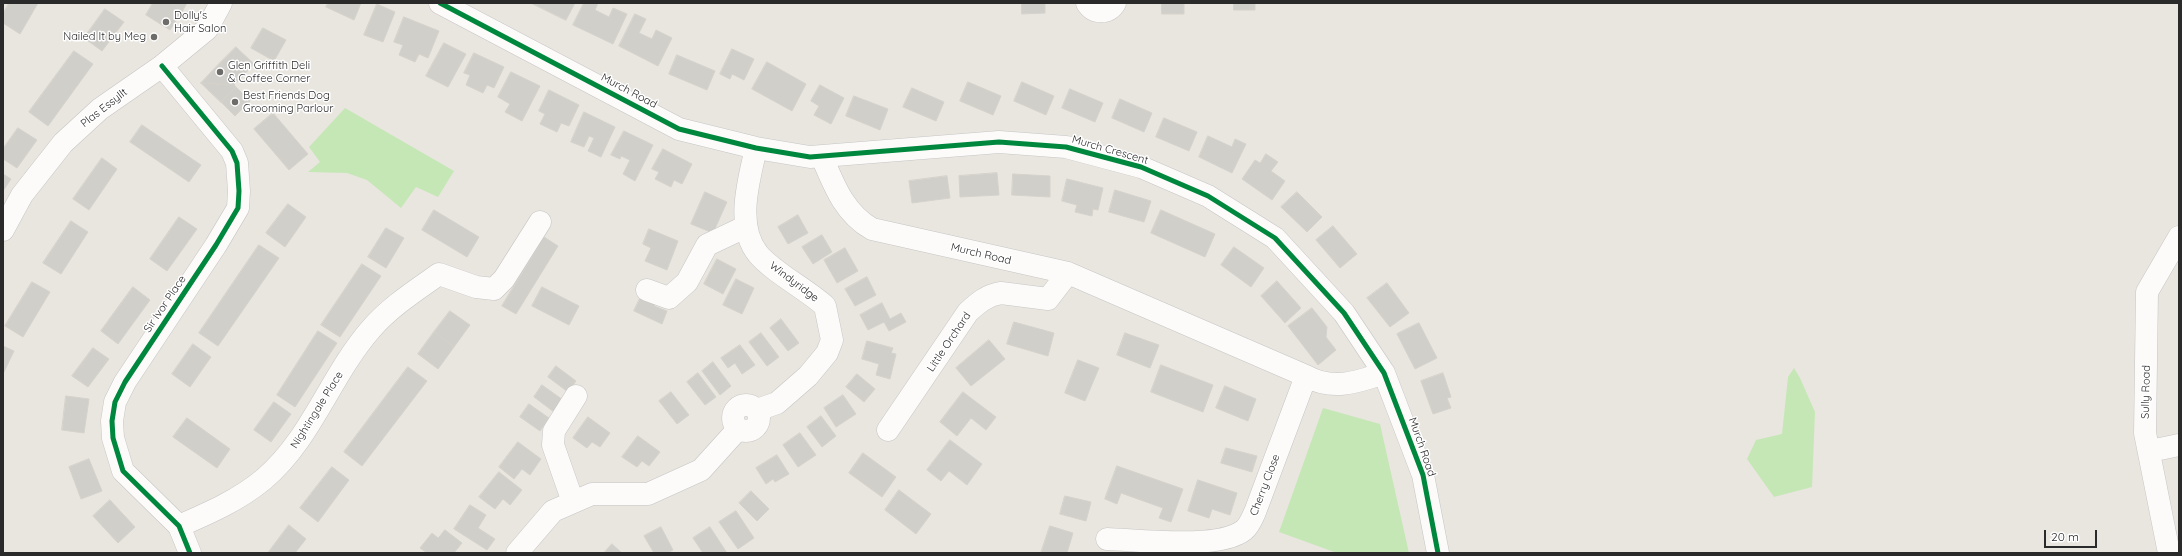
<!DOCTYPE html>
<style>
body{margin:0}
#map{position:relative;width:2182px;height:556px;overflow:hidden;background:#e9e6df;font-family:Quicksand,sans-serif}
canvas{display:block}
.frame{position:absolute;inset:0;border:4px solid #2a2a2a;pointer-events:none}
.scale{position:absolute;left:2044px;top:530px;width:53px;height:18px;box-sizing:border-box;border:2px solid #2a2a2a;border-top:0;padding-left:5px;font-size:12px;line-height:14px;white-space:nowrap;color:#2a2a2a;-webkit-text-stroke:3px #fff;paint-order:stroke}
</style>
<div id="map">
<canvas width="2182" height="556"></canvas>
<div class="frame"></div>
<div class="scale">20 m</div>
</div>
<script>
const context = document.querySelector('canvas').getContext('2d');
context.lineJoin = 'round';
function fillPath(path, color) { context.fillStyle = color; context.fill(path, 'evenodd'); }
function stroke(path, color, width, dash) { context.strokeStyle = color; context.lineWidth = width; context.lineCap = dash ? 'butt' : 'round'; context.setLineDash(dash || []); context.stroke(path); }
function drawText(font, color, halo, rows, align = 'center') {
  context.font = font + ' Quicksand,sans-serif'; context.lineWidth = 3; context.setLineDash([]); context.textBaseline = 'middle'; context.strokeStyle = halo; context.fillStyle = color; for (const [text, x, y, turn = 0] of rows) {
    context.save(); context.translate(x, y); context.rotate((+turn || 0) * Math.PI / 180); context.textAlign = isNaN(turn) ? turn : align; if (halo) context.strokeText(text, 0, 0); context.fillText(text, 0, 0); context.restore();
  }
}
fillPath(new Path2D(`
 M345,108l109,63 -16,26 -22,-10 -15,21 -34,-28 -20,-7 -39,-1 12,-10 -11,-15z
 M1794,368l6,10 15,34 -3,75 -38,10 -27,-38 9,-19 26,-6 6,-57z
 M1323,408l57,16 29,129h-72l-58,-21z`), '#c5e7b6');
const building = new Path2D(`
 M9,3h29l-18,31 -17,-11v-9z
 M153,3h19l11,7 -13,20 -24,-15z
 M172,3h15l-4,7z
 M328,3h33l-7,17 -28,-13z
 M531,3h44l-9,17z
 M584,3h14l-3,7 14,7 4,-9 14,6 -14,30 -40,-19z
 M1022,3h23v10l-23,1z
 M1162,3h22v11h-22z
 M1234,3h21v7h-21z
 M377,4l18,8 -12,30 -19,-7z
 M105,9l19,13 -22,29 -18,-13z
 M635,14l11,5 -7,14 13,6 4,-9 16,8 -14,28 -39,-20z
 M404,17l35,14 -11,27 -9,-4 -4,8 -16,-7 4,-10 -9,-3z
 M263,28l23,12 -12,21 -23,-13z
 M444,43l22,11 -18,33 -22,-11z
 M236,47l18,17 -16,17 -18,-18z
 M732,49l22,10 -10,21 -12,-6 -2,5 -10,-5z
 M74,51l19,13 -45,62 -19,-14z
 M474,53l30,14 -10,21 -7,-3 -4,8 -17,-8 4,-10 -6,-2z
 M677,55l38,16 -8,19 -38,-16z
 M767,62l39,22 -14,27 -40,-22z
 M220,63l18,18 -4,4 -33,-2z
 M511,72l29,14 -18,35 -17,-9 5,-8 -12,-7z
 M968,82l33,14 -8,19 -33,-14z
 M1022,82l32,14 -8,19 -32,-14z
 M201,83l33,2 2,2 -15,15z
 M820,85l24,13 -13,26 -17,-9 5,-9 -8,-5z
 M236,87l14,14 -15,15 -14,-14z
 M912,88l32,14 -8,19 -33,-14z
 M1070,89l33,14 -8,19 -33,-14z
 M549,90l30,15 -10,21 -8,-3 -4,9 -17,-8 5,-10 -6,-3z
 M854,96l34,13 -8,21 -34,-14z
 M1120,99l32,14 -8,19 -32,-14z
 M584,112l31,15 -14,30 -13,-6 6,-13 -5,-2 -5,11 -13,-5z
 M273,113l35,41 -19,16 -35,-41z
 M1164,118l33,14 -8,19 -33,-14z
 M142,125l59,40 -12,17 -59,-40z
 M18,128l19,12 -20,28 -14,-9v-10z
 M624,131l29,14 -18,36 -12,-7 7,-14 -9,-4 -1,3 -9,-4z
 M1208,136l24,11 3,-8 11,5 -14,29 -33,-16z
 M663,149l29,15 -10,20 -8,-4 -3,7 -16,-8 4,-7 -7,-3z
 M1266,154l12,8 -7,9 14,10 -13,19 -30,-21 13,-19 5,3z
 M102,158l15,11 -28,41 -16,-11z
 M997,173l2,22 -39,2 -1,-21z
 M3,174l8,5 -8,12z
 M1013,174l37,2v21l-38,-2z
 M947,176l3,22 -38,5 -3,-22z
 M1067,179l36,9 -5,22 -5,-1 -1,7 -17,-4 2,-7 -15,-4z
 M1115,190l36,11 -7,21 -35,-10z
 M705,192l22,10 -14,31 -22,-9z
 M1297,192l25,25 -15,15 -26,-25z
 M288,204l18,13 -21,30 -19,-14z
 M434,210l45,27 -12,20 -45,-27z
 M1161,210l54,24 -10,23 -54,-24z
 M798,215l10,18 -20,11 -10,-17z
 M179,217l18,12 -30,42 -17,-12z
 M71,221l17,11 -27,42 -18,-11z
 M1333,226l24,28 -17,14 -24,-28z
 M386,228l18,10 -18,30 -18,-11z
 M649,229l29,12 -11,29 -22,-9 6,-13 -8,-4z
 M822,235l10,17 -19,12 -11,-17z
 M544,237l14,9 -42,68 -14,-8z
 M259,245l20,13 -61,88 -19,-13z
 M1234,247l30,21 -13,19 -30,-22z
 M845,248l13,23 -21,12 -13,-23z
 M717,259l19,10 -13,25 -19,-10z
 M362,264l19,12 -41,61 -19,-12z
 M867,277l9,18 -21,11 -10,-17z
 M736,279l18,9 -12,26 -19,-9z
 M1277,281l24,27 -16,15 -24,-27z
 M32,282l18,10 -27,45 -18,-11z
 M1387,283l22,30 -19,14 -23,-29z
 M133,287l17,13 -32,44 -17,-13z
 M542,287l37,19 -10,19 -37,-19z
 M643,292l14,6 -3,8 13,5 -5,13 -28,-13z
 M882,303l8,16 11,-6 5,9 -17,9 -5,-9 -16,8 -8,-15z
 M1312,308l15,19 -1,10 10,13 -18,15 -30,-39z
 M450,311l20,14 -16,22 -20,-15z
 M781,319l18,24 -11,8 -18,-23z
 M1014,322l40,11 -6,23 -41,-12z
 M1419,323l18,35 -22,11 -18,-35z
 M318,331l19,12 -42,64 -18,-12z
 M434,332l20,15 -16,22 -20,-15z
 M761,333l18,24 -12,9 -18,-24z
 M1125,333l34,12 -9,23 -33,-13z
 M989,340l16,19 -34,27 -15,-18z
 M867,341l26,7 -2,5 5,1 -6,25 -14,-4 3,-11 -17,-5z
 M193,344l18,13 -21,30 -18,-13z
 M740,345l15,20 -13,9 -7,-11 -7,5 -7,-10z
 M3,346l11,5 -11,23z
 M93,348l16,11 -21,28 -16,-11z
 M1078,360l21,8 -14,33 -20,-8z
 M713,362l18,24 -11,9 -18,-24z
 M1161,365l52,20 -10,27 -52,-20z
 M556,366l20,15 -8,11 -20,-15z
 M408,367l19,14 -65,85 -18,-14z
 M698,373l18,24 -11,8 -18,-23z
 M1443,373l8,24 -4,1 4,10 -18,6 -12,-33z
 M857,374l18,15 -11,13 -18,-15z
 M542,385l21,15 -9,12 -20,-15z
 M1225,386l31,13 -8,22 -32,-13z
 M671,392l18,23 -12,9 -18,-23z
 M963,392l33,25 -10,13 -15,-12 -14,18 -17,-14z
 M843,395l13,19 -20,13 -12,-19z
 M66,396l23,3 -5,34 -22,-3z
 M274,402l17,12 -20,28 -17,-12z
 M529,404l20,14 -9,13 -20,-14z
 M821,416l15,20 -14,11 -15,-20z
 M588,417l22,16 -10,14 -8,-5 -5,6 -14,-10z
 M187,418l43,31 -13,19 -44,-31z
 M800,433l16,22 -18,12 -15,-22z
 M638,436l22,16 -11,14 -7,-5 -5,6 -15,-10z
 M950,440l32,24 -15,21 -18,-14 -8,10 -14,-11z
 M518,442l23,17 -11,16 -8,-6 -8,10 -15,-12z
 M1226,448l31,8 -5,16 -31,-9z
 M863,453l33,24 -14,20 -33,-24z
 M777,455l12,19 -14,8 -2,-3 -7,5 -10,-16z
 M89,459l13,32 -21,8 -12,-32z
 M1117,466l66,23 -12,33 -12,-4 4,-10 -42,-15 -4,11 -12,-5z
 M332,467l17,13 -31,42 -18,-14z
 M499,472l23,18 -12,15 -7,-6 -8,10 -16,-12z
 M1198,480l39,13 -7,22 -18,-6 -3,9 -21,-7z
 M899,490l32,24 -15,20 -31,-24z
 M751,491l18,18 -12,12 -18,-18z
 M1065,496l26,6 -5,19 -26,-7z
 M110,500l25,27 -17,16 -25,-27z
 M470,505l16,10 -8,13 17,11 -8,11 -33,-21z
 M736,511l18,27 -16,11 -19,-27z
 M289,525l17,14 -11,14h-27z
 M1050,526l23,7 -6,20h-26z
 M661,527l12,23 -6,3h-13l-10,-17z
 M710,527l17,26h-24l-10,-15z
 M445,530l17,13 -8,10h-27l-7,-5 12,-15 6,5z
 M612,544l10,9h-18z`);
fillPath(building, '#d1cfca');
stroke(building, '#d4d2cb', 1);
const minor = new Path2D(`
 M440,3l239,126 77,19 54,9 189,-15 67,5 75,20 67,29 67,42 69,75 40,60 39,102 15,78
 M1087,3c7,11 21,11 28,0
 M162,66l70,85 5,12 2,28 -1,17 -22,37 -91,137 -10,20 -3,19 1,17 10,33 56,55 11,27
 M756,148c-7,32 -21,77 2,106 15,18 48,35 67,52l7,34 -5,13 -19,23 -31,27 -20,7
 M822,157c12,28 22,56 50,72l196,44 238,103c26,15 52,6 78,-3
 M3,230l19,-35 41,-52 37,-34 62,-43 45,-37 14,-26
 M647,290l22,8 18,-16 20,-37 38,-18
 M733 418a13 13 0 1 1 26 0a13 13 0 1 1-26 0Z
 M888,430l80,-118c10,-9 19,-17 33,-19l47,6 20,-26
 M2150,451l29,-6
 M573,502l-20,-57 1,-14 22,-35
 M179,526c30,-13 60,-26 85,-47 48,-41 66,-103 107,-150 19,-22 44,-38 68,-55l37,13 18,2 10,-10 36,-57
 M1107,539c33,1 112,11 137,-9 6,-5 8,-12 11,-18l51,-136
 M517,553l36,-42 39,-17h56l53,-24 37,-41
 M2169,553l-24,-120 2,-141 32,-55`);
stroke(minor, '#c6c5c5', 23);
stroke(minor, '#fcfbfa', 22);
stroke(new Path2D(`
 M440,3l239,126 77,19 54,9 189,-15 67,5 75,20 67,29 67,42 69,75 40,60 39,102 15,78
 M162,66l70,85 5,12 2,28 -1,17 -22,37 -91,137 -10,20 -3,19 1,17 10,33 56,55 11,27`), '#00873e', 5);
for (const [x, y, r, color] of [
 [166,22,4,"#6d6c69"],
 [154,37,4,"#6d6c69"],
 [220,72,4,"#6d6c69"],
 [235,102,4,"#6d6c69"]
]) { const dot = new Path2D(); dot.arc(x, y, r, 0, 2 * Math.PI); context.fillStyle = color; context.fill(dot); stroke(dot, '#fff', 1.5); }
drawText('11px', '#2a2a2a', '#fff', [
 ["Dolly's",174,16],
 ["Hair Salon",174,29],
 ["Nailed It by Meg",146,37,"right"],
 ["Glen Griffith Deli",228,66],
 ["& Coffee Corner",228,79],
 ["Best Friends Dog",243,96],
 ["Grooming Parlour",243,109]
], 'left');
drawText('11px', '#2a2a2a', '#fff', [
 ["Murch Road",629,91,28],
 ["Plas Essyllt",104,108,-38],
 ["Murch Crescent",1110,150,16],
 ["Murch Road",981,254,13],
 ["Windyridge",794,282,37],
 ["Sir Ivor Place",165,304,-56],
 ["Little Orchard",949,342,-56],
 ["Sully Road",2146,392,-89],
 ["Nightingale Place",317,410,-58],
 ["Murch Road",1422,447,71],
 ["Cherry Close",1265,485,-69]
]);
</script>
